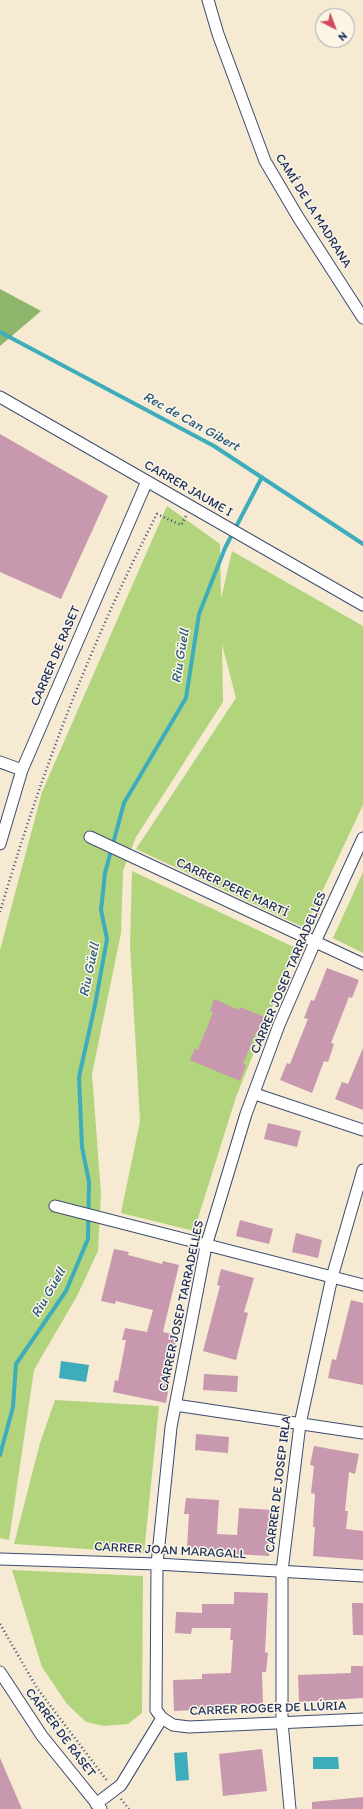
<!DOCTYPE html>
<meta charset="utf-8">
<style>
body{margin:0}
#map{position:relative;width:363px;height:1809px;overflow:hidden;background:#f6ead2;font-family:Itim,sans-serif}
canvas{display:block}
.north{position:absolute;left:315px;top:8px;width:40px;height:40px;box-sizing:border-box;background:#fcf5e5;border:1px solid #a2a6af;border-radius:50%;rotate:138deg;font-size:11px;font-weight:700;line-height:16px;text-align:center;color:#1b2f5e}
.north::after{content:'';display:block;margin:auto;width:14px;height:18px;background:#d1495b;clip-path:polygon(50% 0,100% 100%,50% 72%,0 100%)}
</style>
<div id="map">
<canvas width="363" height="1809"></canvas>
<div class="north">N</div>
</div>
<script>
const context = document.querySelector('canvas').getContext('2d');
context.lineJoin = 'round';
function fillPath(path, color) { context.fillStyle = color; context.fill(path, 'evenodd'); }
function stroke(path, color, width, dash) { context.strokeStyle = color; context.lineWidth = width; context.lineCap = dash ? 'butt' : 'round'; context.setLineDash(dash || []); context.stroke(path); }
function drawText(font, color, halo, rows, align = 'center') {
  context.font = font + ' Itim,sans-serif'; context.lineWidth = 3; context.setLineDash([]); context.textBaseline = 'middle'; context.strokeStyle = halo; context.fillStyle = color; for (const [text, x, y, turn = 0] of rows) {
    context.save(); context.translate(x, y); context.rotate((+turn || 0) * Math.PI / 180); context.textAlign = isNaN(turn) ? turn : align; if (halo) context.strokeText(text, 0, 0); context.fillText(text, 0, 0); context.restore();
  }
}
fillPath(new Path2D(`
 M167,506l53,38 1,55 11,-48 131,75v179l-58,123 -169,-79 100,-151 -14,-54 1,58 -87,135 -13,34 -2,62 -29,141 9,120 -3,57 -21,45 -43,74 -25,170 -9,-2v-588l42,-158z
 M132,871l164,77 -60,149 -42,134 -73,-18 19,-92 -10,-176z
 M363,872v81l-30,-15z
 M55,1400l104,6 -15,147 -130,-9 26,-101z
 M12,1570l131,6 -1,137 -14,11 -24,2 -18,-4 -19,-18 -25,-37z`), '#b2d47d');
fillPath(new Path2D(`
 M0,289l41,22 -41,35z`), '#8db66c');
fillPath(new Path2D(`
 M61,1361l28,4 -3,17 -27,-4z
 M187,1752l2,28 -13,1 -2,-28z
 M313,1757h25l1,12h-26z`), '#3eadbb');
stroke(new Path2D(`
 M0,332l214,114 149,98
 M0,1455l13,-48 3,-43 50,-73 22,-52 1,-57 -7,-35 -3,-70 16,-72 12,-66 -6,-29 4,-37 19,-70 62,-105 13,-84 26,-66 37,-71`), '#3eadbb', 4);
fillPath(new Path2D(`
 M0,434l108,62 -47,103 -61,-27z
 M327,968l32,12 -7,18 -3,-1 -18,46 3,1 -6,18 -4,-1 -12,32 -32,-13 7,-17 3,1 18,-45 -4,-1 7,-18 3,1z
 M214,999l25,11 1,-3 25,10 -7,16 -2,-1 -13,32 3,1 -6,16 -50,-21 5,-12 3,2 15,-38 -3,-1z
 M363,1048v62l-28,-11 7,-17 6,2z
 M268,1123l33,8 -4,16 -33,-8z
 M240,1220l33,9 -4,15 -33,-8z
 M296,1233l26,7 -4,18 -26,-6z
 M114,1249l15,3 -1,3 34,9 1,-3 16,4 -16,67 14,3 -3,17h-2l-6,33 3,1 -3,17 -53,-11 2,-12 3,1 8,-41h-4l3,-12 22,4 6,-22 -37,-9 -1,3 -14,-3z
 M221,1269l33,9 -10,34 4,1 -12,47 -33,-9 17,-65 -3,-1z
 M351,1300l12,3v82l-35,-7 4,-19 4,1z
 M204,1374l34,2 -1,16 -34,-2z
 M196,1434l33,3 -1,16 -33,-3z
 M314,1446l45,8 -4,20 -6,-2 -4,39h3l-2,18 17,2v29l-50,-4 2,-29h-2l2,-33 -4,-1 3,-27 -4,-1z
 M186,1498l33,2 -2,34 20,1 2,-27 34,2 -4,46 -33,-2v-3l-49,-3 2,-34h-5z
 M234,1592l34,1 -3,59 3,1 -2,19h-4l1,32 -43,1v4l-46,2 -1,-31 29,-1v-5l29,-1 2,-33h-3l1,-12h-39l-1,6 -16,-1 1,-21 26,1v-9h32z
 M352,1603h11v32h-10z
 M351,1666h12v32l-64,4 -1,-27 53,-2z
 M262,1749l5,42 -44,5 -4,-42z
 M0,1758l22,51h-22z
 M363,1797v12h-51v-7z`), '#c798ae');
const street = new Path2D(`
 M208,0l10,34 47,127 33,56 65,101
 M0,397l363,208
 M0,762l22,8
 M90,837l273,127
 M363,838l-48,104 -36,83 -33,89 -40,132 -35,181 -14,137 -1,146 6,8 11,7 16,2 174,-8
 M0,844l22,-74 125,-289
 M255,1094l108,36
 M55,1206l308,79
 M175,1405l188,28
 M0,1559l157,5 206,12
 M0,1672l42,64 59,73
 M96,1804l25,-19 41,-67
 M290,1809l-8,-87v-151l18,-147 32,-147 31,-107`);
stroke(street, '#3c4b6f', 13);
stroke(new Path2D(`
 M0,912c40,-136 91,-271 157,-398l24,11 5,-9
 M0,1624l37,64 71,94
 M121,1799l8,10`), '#3c4b6f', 2.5, [1, 3]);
stroke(street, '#fff', 11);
drawText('13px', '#1b2f5e', '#fcf5e5', [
 ["CAMÍ DE LA MADRANA",313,211,58],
 ["CARRER JAUME I",188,489,30],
 ["CARRER DE RASET",56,656,-67],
 ["CARRER PERE MARTÍ",232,888,25],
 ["CARRER JOSEP TARRADELLES",289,973,-67],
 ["CARRER JOSEP TARRADELLES",182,1306,-78],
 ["CARRER DE JOSEP IRLA",279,1484,-83],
 ["CARRER JOAN MARAGALL",170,1551,3],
 ["CARRER ROGER DE LLÚRIA",268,1709,-2],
 ["CARRER DE RASET",60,1733,53]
]);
drawText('italic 14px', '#275b7f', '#fcf5e5', [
 ["Rec de Can Gibert",191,422,29],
 ["Riu Güell",181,656,-81],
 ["Riu Güell",90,970,-78],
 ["Riu Güell",49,1293,-60]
]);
</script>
